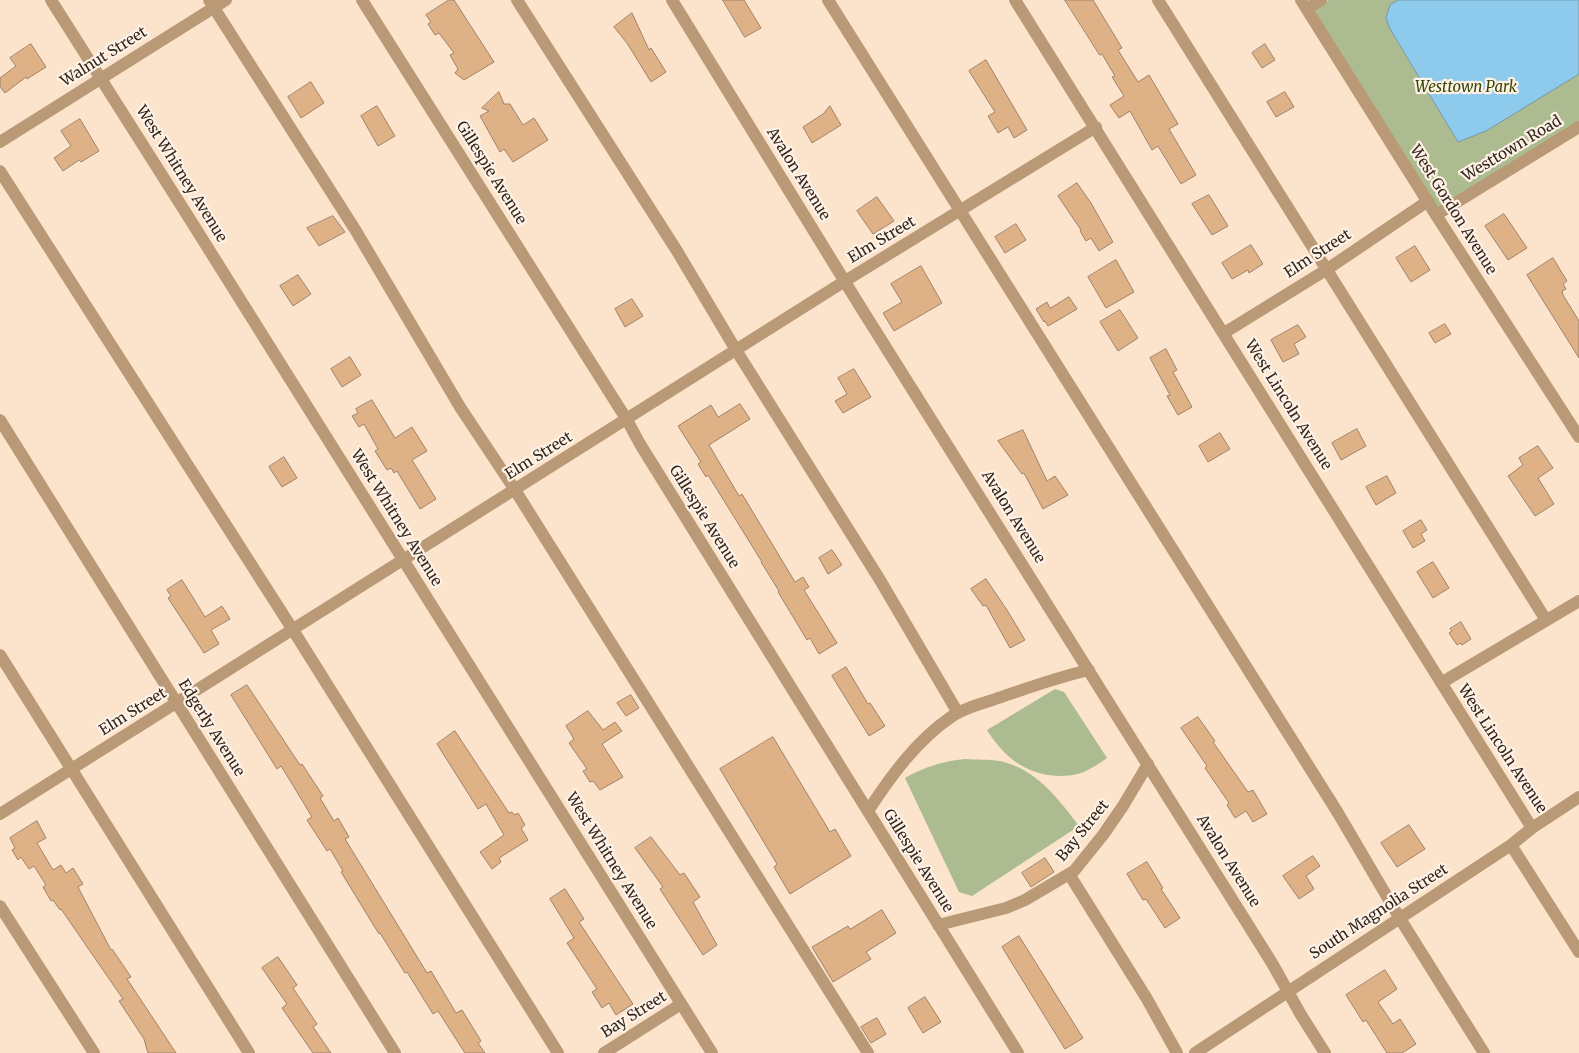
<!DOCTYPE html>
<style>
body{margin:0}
canvas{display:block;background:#fbe3cc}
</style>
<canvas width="1579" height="1053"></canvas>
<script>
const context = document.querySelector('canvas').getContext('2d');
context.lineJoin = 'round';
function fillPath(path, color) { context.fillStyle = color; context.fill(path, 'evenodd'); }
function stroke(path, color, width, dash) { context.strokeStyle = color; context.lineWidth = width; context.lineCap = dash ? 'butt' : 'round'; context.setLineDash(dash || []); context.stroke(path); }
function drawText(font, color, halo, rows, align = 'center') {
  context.font = font + ' Merriweather,serif'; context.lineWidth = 4.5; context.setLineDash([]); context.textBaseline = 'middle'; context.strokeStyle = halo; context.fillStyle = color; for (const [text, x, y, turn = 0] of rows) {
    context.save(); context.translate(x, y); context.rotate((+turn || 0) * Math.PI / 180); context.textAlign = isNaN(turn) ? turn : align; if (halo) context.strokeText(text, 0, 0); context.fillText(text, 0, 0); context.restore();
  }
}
fillPath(new Path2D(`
 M1329,0h250v121l-141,87 -126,-198z
 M1055,689l9,3 43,66c-7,5 -15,10 -23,14 -8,3 -17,4 -26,4 -32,-1 -55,-20 -71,-46z
 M965,759c11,1 24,0 35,2 36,8 58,37 79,65l-107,70 -13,-4 -54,-114c19,-11 38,-17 60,-19z`), '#adbb91');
const water = new Path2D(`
 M1399,0h180v74l-93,57 -28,11 -68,-113 -4,-11 4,-13z`);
fillPath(water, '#8ecaeb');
stroke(water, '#7299ad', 1);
const building = new Path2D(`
 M449,0h5l40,62 -30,18 -9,-7 3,-4 -8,-14 4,-2 -15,-20 -4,2 -7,-11 3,-2 -5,-7z
 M723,0h21l17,28 -16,9z
 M1065,0h28l29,48 -4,2 20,32 11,-7 29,49 -9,5 27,46 -15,9 -23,-38 -6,4 -22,-39 -11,7 -9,-13 14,-9 -12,-19 3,-1 -13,-22 -2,1z
 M632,13l17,37 2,-2 15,24 -15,10 -24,-39 -13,-16z
 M31,44l15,23 -19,12 -1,-2 -21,16 -5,-6v-9l16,-12 -6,-8z
 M1265,44l10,16 -13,8 -10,-15z
 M986,60l41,70 -13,8 -6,-11 -10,6 -10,-17 7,-4 -26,-41z
 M311,82l13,21 -23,15 -13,-21z
 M499,92l5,12h6l13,21 11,-7 14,22 -35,22 -9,-13 -4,3 -20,-36 9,-5 -7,-3z
 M1285,92l9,15 -18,10 -9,-15z
 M377,106l18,30 -17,10 -17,-30z
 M830,106l11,19 -29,18 -9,-16 20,-13z
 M80,119l19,32 -18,11 -2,-2 -16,11 -9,-13 17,-12 -10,-15z
 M1077,183l14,20 22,39 -14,9 -8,-13 -5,3 -6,-10 1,-1 -23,-34z
 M1209,195l19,31 -16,9 -20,-31z
 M877,197l17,24 -21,13 -16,-23z
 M1504,214l23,34 -19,12 -23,-34z
 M333,216l12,16 -26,14 -12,-18z
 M1016,224l10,16 -21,13 -10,-16z
 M1251,245l12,19 -14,9 -1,-3 -16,9 -10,-16z
 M1415,246l15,24 -19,12 -15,-24z
 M1553,258l14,23 -4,3 3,5 -4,2 1,4 16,26v37l-52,-83z
 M1116,260l18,32 -28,16 -18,-31z
 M921,266l21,37 -48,28 -11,-18 19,-11 -11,-18z
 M298,275l13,19 -18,12 -13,-20z
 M1069,297l8,12 -29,17 -3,-5 -1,1 -8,-13 11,-7 3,6z
 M632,299l11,17 -18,11 -10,-18z
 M1120,310l18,28 -20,13 -18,-29z
 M1445,324l6,10 -16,9 -6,-10z
 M1298,325l8,12 -12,7 5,10 -16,8 -12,-22z
 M1166,349l11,21 -4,2 19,35 -14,8 -11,-19 3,-1 -20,-37z
 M350,357l11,18 -19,12 -11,-18z
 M854,369l17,28 -28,16 -8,-12 12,-7 -9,-16z
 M372,400l23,38 17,-11 15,24 -15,9 24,39 -16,10 -23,-38 -3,2 -3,-5 -4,2 -12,-19 3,-2 -14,-25 -5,3 -7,-11 6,-3 -2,-4z
 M740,404l10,15 -41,26 30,51 3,-2 53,88 8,-5 6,10 -5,3 33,53 -18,11 -9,-16 -3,2 -29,-48 1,-1 -18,-29h1l-54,-87 -2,2 -8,-13 3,-2 -23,-36 33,-21 7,12z
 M1357,429l9,17 -25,14 -9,-17z
 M1023,430l24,51 8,-5 13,19 -25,14 -19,-36 -2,1 -24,-33z
 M1220,433l10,16 -22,13 -9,-16z
 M1538,446l15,22 -15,10 16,26 -19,12 -27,-40 15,-11 -4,-7z
 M284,457l13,21 -15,9 -13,-20z
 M1387,476l9,17 -20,12 -10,-18z
 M1421,520l6,10 -6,4 4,7 -12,7 -10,-17z
 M832,550l10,15 -14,9 -9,-16z
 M1433,562l16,26 -16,10 -16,-26z
 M986,579l21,31 18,30 -15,8 -24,-43 -3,1 -12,-17z
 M182,580l23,37 17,-11 8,13 -19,11 8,14 -15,9 -36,-55 3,-2 -4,-6z
 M1461,622l10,17 -9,6 -2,-2 -3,2 -8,-12 3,-2 -2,-2z
 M846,667l22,37 2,-1 15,23 -16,10 -37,-60z
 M247,685l53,80 2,-1 21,32 -3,2 14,23 4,-3 11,19 -4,2 82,134 4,-2 25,42 6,-3 19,31 -3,2 7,10h-20l-27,-42 -5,3 -26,-42 -2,1 -25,-40 -1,1 -38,-62 2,-1 -13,-22 -3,2 -20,-31 5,-3 -18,-30 -13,-21 -4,3 -46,-74z
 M631,695l8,13 -13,8 -9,-13z
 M588,711l15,19 12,-8 7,9 -20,13 21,33 -23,13 -7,-9 -3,1 -7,-11 4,-2 -18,-26 5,-4 -8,-13z
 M1198,717l17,24 -2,1 35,50 5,-2 14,24 -14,8 -7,-11 -11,7 -8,-13 2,-2 -24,-35 2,-2 -26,-38z
 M455,731l54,82 3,-1 2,3 4,-2 7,12 -4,3 7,12 -29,18 2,4 -9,7 -12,-17 24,-17 -18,-31 -8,5 -41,-65z
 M773,737l57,95 5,-3 16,27 -61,38 -16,-27 3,-3 -57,-95z
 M37,821l9,17 -9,5 16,27 8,-5 5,8 7,-5 10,16 -5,3 33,63 1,-1 19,28 -4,2 49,74h-28l-4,-14 -25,-38 4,-2 -62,-90 -1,1 -7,-10 -2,1 -8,-14 3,-2 -12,-19 -5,3 -8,-12 -3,3 -6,-10 3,-2 -5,-10z
 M1409,825l16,24 -28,18 -16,-24z
 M651,837l29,38 4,-2 16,24 -7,5 24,43 -14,10 -43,-66 3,-2 -28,-39z
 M1313,856l7,10 -14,10 8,13 -15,10 -16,-23z
 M1045,858l9,14 -23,15 -9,-14z
 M1147,862l16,26 -2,1 19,29 -15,10 -19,-29 -3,1 -16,-26z
 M565,889l19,30 -5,3 54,82 -17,11 -7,-12 -7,5 -10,-16 5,-3 -30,-46 7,-5 -24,-39z
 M882,910l14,23 -30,19 5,7 -38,23 -21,-35 36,-21 2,3z
 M1019,936l64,102 -18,11 -63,-102z
 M278,957l19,28 -4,3 24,36 -4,3 18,26h-18l-31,-45 5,-4 -25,-36z
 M1385,970l12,19 -19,13 15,22 7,-5 16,25 -14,9h-15l-21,-33 -3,2 -17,-27z
 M925,997l16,25 -18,11 -15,-25z
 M877,1018l9,16 -15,9 -10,-16z`);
fillPath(building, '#deb187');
stroke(building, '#9f836a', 1);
stroke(new Path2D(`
 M51,0l140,221 521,832
 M209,0l147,231 104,176 55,83 353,563
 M362,0l265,420 13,24 378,609
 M517,0l160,251 59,99 144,230 78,133
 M672,0l186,303 414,660 29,52 24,38
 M828,0l510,813 61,104 85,136
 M1015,0c174,275 343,553 517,828
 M1158,0l388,620
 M1301,0l135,215 143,222
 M1307,9l14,-9
 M0,142l226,-142
 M0,171l293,459 265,423
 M1436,215l143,-88
 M1224,333l102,-63 102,-69
 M0,420l395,633
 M0,655l249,398
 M1441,683l138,-82
 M868,811c23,-35 48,-70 83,-94 14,-10 31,-13 47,-19 30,-10 60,-21 91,-28
 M0,814l845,-533 251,-154
 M1511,845l68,107
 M1069,874l78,125 30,54
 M0,906l94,147
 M938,925l68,-17 19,-8 49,-29 29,-36 20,-29 25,-42
 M604,1053l77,-49
 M1195,1053l316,-208 21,-17 47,-31`), '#b99976', 12);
drawText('15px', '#31261c', '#fff2e7', [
 ["Walnut Street",104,57,-32],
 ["Westtown Road",1512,149,-31],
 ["Gillespie Avenue",491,173,58],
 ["West Whitney Avenue",181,174,58],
 ["Avalon Avenue",798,174,58],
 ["West Gordon Avenue",1453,210,58],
 ["Elm Street",882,240,-31],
 ["Elm Street",1318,254,-33],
 ["West Lincoln Avenue",1288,405,58],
 ["Elm Street",539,456,-32],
 ["Gillespie Avenue",704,517,58],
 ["Avalon Avenue",1013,517,58],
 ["West Whitney Avenue",396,518,58],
 ["Elm Street",133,712,-32],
 ["Edgerly Avenue",211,728,58],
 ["West Lincoln Avenue",1502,749,57],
 ["Bay Street",1083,831,-51],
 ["West Whitney Avenue",611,861,58],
 ["Gillespie Avenue",918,861,58],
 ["Avalon Avenue",1228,861,58],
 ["South Magnolia Street",1379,912,-33],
 ["Bay Street",634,1015,-32]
]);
drawText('italic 15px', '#374605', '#fff2e7', [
 ["Westtown Park",1466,88]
]);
</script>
